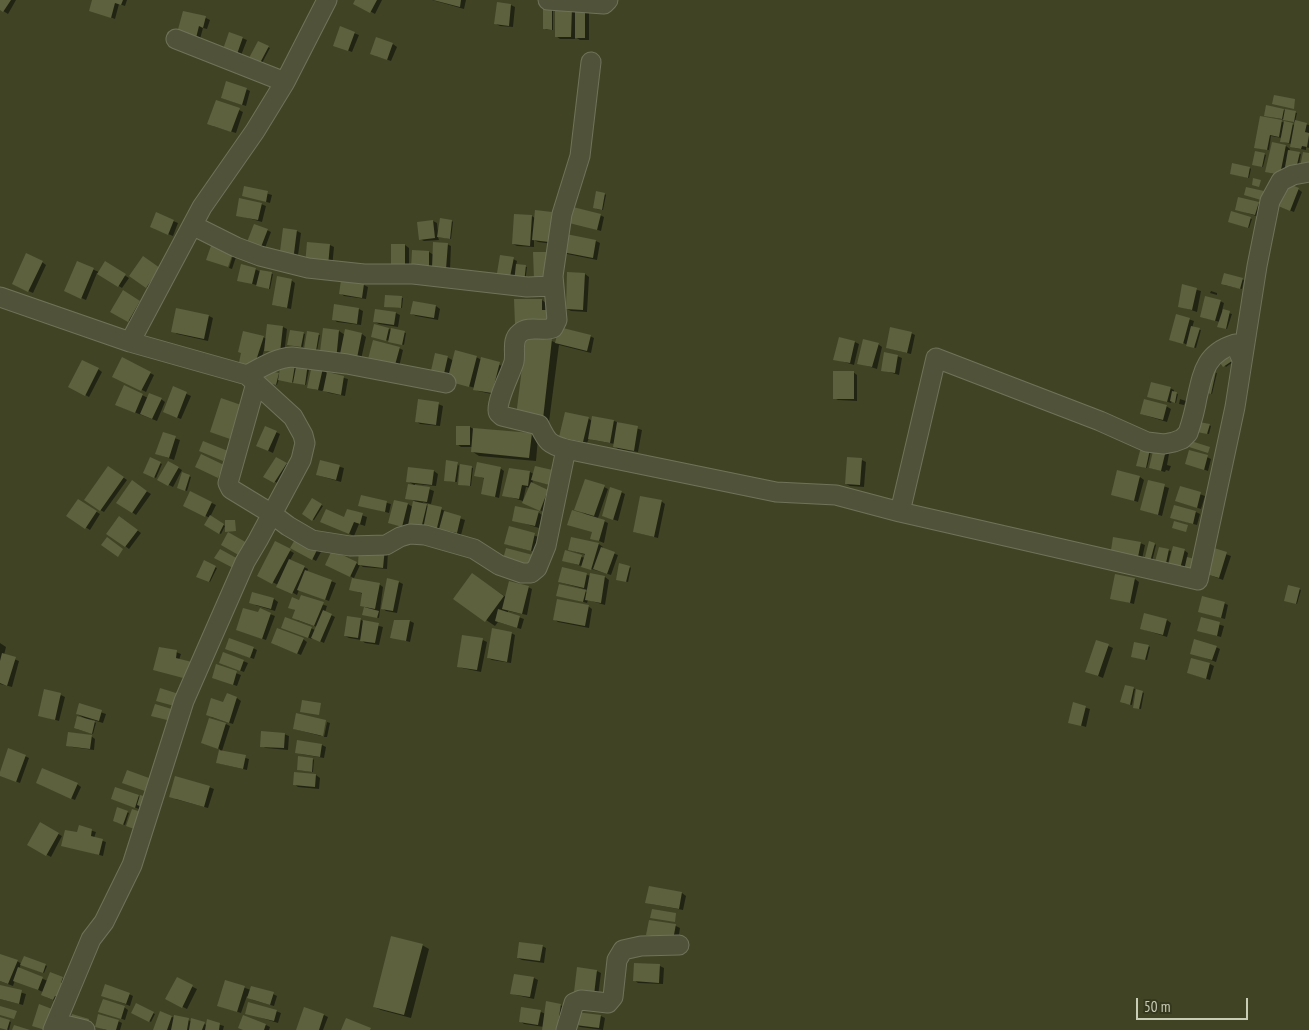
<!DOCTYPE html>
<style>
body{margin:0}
#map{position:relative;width:1309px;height:1030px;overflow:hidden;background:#414424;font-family:"PT Sans Narrow",sans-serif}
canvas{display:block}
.scale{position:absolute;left:1136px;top:998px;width:112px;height:22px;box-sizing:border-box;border:2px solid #cacdb6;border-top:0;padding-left:6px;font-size:15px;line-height:18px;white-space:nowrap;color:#cacdb6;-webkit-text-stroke:4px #35381d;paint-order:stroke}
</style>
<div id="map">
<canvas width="1309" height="1030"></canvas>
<div class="scale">50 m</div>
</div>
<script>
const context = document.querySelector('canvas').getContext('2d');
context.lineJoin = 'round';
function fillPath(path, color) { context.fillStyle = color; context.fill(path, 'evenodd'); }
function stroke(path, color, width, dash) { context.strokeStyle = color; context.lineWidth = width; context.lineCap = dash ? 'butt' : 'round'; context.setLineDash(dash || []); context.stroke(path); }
fillPath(new Path2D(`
 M0,0h16l-8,14 -8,-5z
 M94,0h33l-2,6 -6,-2 -4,15 -25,-9z
 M356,0h26l-7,14 -20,-11z
 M432,0h34l-2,9z
 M511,5l4,2 -2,20 -13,-1 -4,-2z
 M552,6l1,1v23h-7l-1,-1z
 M556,8l33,2v30h-9l-5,-3v2h-15l-4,-3z
 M206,18l4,2 -3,9 -4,-1 -3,11 -17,-4z
 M341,28l18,7 -7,17 -13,-5z
 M230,33l17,7 -7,18 -12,-4z
 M258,42l12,6 -8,15 -11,-6z
 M393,44l4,3 -6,14 -15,-5z
 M246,89l4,2 -4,15 -24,-8z
 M239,110l4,2 -7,21 -23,-7z
 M1284,110l13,3 -2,9 14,3v23l-3,-1v3l-11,-2 -4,-2v-2l-8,-2 -1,-4 -11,-2 -2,14 -12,-2 4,-31 34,8 1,-3 -29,-6z
 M1273,144l13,2 4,3 -1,2 12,3 -3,15 -12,-3 -2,11 -17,-5z
 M1264,154l2,1 -3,12 -8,-2z
 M1250,168l1,1 -2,9 -16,-4z
 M245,187l27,8 -2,8 -27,-8z
 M1298,189l4,3 -8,20 -16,-6z
 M605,194l1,1 -3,15 -7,-1z
 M261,204l5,2 -4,16 -25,-7z
 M1258,204l4,2 -3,11 -23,-8z
 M551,213l5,3 -3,28 -15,-2 -4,-2v7l-17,-1 -4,-2 19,-28 4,3z
 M1232,213l20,6 -3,9 -18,-6z
 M157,214l21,9 -5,13 -18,-7z
 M600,215l4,2 -3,14 -30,-9z
 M433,221l4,2 1,10 14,-12 1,1 -2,17 -13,-2 1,3 -15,1 -4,-2z
 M284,229l13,2 4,2 -4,30 -17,-5z
 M267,230l4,2 -6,16 -16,-6z
 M566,235l30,6 4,2 -3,17 -30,-6 -4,-2z
 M447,244l4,2 -1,24 -34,1 13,-19 5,3z
 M330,245l4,2 -2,21 -21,-2z
 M405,245l4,3v23h-13z
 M235,249l3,2 -6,18 -3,-1z
 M513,259l4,2 -1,5 11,1 -2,16 -24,-2z
 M42,262l4,3 -13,28 -16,-7z
 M78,263l21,9 6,-9 24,15 -7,10 -25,-15 -11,27 -16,-7z
 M255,269l6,3 12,2 -3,15 -31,-9z
 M164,272l-13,18 -21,-14z
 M585,274l4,3 -2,35 -16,-1 -4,-2z
 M1242,279l2,1 -2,9 -18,-4z
 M291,280l4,3 -4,26 -18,-4z
 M342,282l22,3 4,2 -2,12 -22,-3 -4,-3z
 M1183,286l18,5 -4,21 -18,-6z
 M1211,291l6,2v2l-7,-2z
 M123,292l21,12 -12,19 -20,-12z
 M402,298h1l-1,10 -15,-1z
 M542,300l4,3 -1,9 -25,14 -4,-2z
 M1220,301l4,2 -2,8 10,3 -5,15 -7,-2v-5l-15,-4z
 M414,303l22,3 4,3 -2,11 -22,-4 -4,-2z
 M177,309l32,7 4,2 -5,23 -31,-7 -4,-3z
 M359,309l4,2 -2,14 -24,-3 -4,-3z
 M396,313l4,2 -2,12 -19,-3 -4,-2z
 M1177,315l17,6 -2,7 9,2 -5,18 -7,-2 -11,-6 -1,2 3,1 -9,-3z
 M283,327l4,2 -3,26 -14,-2 -6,-3 -6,20 -16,-4 21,-29 4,2z
 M389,329l17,4 -2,12 -32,-9z
 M339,331l6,4 17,-1 4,3 -6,27 -40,-5z
 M303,333l2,1 -2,13 -13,-2z
 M911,333l4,2 -4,19 -24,-6z
 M318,335h2l-3,16 -10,-1z
 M590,336l4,2 -3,15 -32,-8 -10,77 -25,-3 3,-81 25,3 4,2z
 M855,342l4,2 -5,21 -19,-6z
 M878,344l4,3 -5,22 -19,-6z
 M399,348l4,2 -4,17 -25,-7z
 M1226,353l7,9 -7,5 -9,-10z
 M897,356l5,2 -3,17 -17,-5z
 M447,357l7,4 22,-4 6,3 21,6 -7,29 -18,-4 -3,-3 -40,-12z
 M310,365l-4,20 -27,-6 -2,6 -16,-4 17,-7 2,1 14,-9 3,2z
 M98,369l4,3 -13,25 -15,-8z
 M322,369l5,2 -1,2 22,6 -3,17 -16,-3 -6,-3 -1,1 -9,-2 -4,-2z
 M1207,370l10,3 -5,21 -8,-3z
 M853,372l4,3v26l-19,-1 -4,-2z
 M150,373l4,2 -8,17 -28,-14z
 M174,388l17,8 -10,23 -13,-5z
 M1170,388l4,2v3l4,1 -2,9 -4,-2 -1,2 -22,-7z
 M142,395l6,3 13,1 4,3 -8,19 -36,-14z
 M1180,399l6,2 -2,4 -5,-1z
 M438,404l5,2 -3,20 -20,-2 -4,-3z
 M1166,406l5,3 -4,13 -26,-8z
 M588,418l4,3h22l28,9 -4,22 -20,-3 -4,-3 1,-2 -22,-4 -4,-2 -2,5 -26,-7z
 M1209,425l2,1 -2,8 -9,-2z
 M470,427l5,3 56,4 7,4 -2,23 -57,-5 -6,-4v-5h-12l-4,-3z
 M276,432l4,2 -7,19 -11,-5z
 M163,434l17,6 -6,20 -17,-6z
 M1142,448l9,3 -4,17 -9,-2z
 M1165,451l4,3 -2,11 4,1 -2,5 -3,-1 -1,2 -15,-4z
 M1207,457l4,2 -3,12 -22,-8z
 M150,458l12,6 -6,14 -12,-6z
 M276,458l14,8 -11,18 -14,-8z
 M862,460l4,2 -2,25 -14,-1 -4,-2z
 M321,461l23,7 -3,14 -24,-7z
 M168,462l14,8 -9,17 -14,-7z
 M457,463l2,3 14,2 -2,18 -10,-1v-19h-2l-2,16 -10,-1z
 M500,468l4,3 -5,27 -17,-5 3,-14 -10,-4z
 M113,470l14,10 -23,32 -4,-2z
 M434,471l4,3 -2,12 -21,-2v2l-7,-5z
 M530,472l27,15 -24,-7 -1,4 20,9 -8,19 -16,-7 2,-17 -4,-1 -3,14 -20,-6z
 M183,474l8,3 -4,14 -7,-3z
 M1140,477l4,3 -6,22 -25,-8z
 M1149,481l20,7 -7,28 -20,-6z
 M132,482l19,12 -15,21 -18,-13z
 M604,487l4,2 -10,29 10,5 -4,20 -13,-5 2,-6 -8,-18 -9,-5z
 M1180,487l25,9 -4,13 -24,-8z
 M429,489l5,2 -3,13 -9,-2 7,5 12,2 4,2v2l20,7 -4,15 -20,-7 -1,5 -31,-4 -19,-6 18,-19 5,3 2,-6 -8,-3z
 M621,492l4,2 -7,27 -15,-5z
 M362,496l29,8 -2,9 -29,-8z
 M78,500l22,14 -10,16 -22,-14z
 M312,500l11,6 -9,14 -11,-6z
 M661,501l4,3 -7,34 -24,-6z
 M212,503l4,2 -6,12 15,9 -4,8 -16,-9 5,-7 -21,-10z
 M347,510l20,7 -2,9 -6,-2 -5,12 -28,-13 19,-4z
 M538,512l4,3 -3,13 -26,-8z
 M1196,512l4,2 -3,11 -21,-6z
 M124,520l17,13 -12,16 -4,-3z
 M510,528l29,9 -4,15 -29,-8z
 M297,538l24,14 -5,9 -24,-13z
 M572,539l27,5 4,3 -1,2 16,6 -7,20 -46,-14 1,-9 19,6 1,-3 -16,-5z
 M276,543l18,10 -4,7 18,9 -1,3 29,11 -7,18 -30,-11 -2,5 -38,-20z
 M1140,543l5,2 -4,19 -26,-5z
 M1155,544l1,1 -5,21 -5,-1z
 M1160,548l11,3 -4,17z
 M1184,550l4,3 -1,5 5,19 -19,-6z
 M1215,550l16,6 -8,24 -16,-6z
 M388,552l-1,17 -24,-2 -3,-2 -6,13 -23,-11 25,-4 3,2z
 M205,562l12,6 -7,14 -12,-6z
 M630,567l1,1 -3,14 -9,-2z
 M563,568l28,8 14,1 4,3 -4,25 -17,-5 -1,3 -29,-8 25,-5 5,3v-3l-29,-8z
 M473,575l33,22 22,-10 4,2 -5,26 -19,-4v2l16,6 -3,10 -23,-7 -3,4 -40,-27z
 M1135,579l4,3 -5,22 -23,-6z
 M399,582l4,2 -6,29 -11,-2 -4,-3z
 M379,584l4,3 -4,31 -14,-3 -2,-1 2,-7 -4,-2 2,-11 -13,-5z
 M1299,589l2,1 -4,14 -10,-3z
 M302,597l25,9 -2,6 10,5 -11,26 -11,-5 -1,1 -26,-10 25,-1 4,2 2,-3 -20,-7 -1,-9 -6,-4 10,-6z
 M274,599l4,3 -3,9 -20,-6z
 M1224,603l4,2 -3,14 -25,-7z
 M588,606l4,3 -3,19 -31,-6 -4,-3z
 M260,610l15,6 -9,24 -28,-10 21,-16z
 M360,619l4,3 19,5 -4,18 -14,-2 -4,-3 -12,-2 -4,-2z
 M1202,619l22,7 -3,11 -18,-5z
 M1167,620l4,3 -4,14 -25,-8z
 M410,621l4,2 -4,19 -19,-5z
 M511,633l4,2 -4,28 -19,-3 -4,-2z
 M303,639l4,3 -6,13 -25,-10z
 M483,640l4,2 -6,30 -19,-4 -4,-2z
 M1097,641l16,7 -10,30 -12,-5z
 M0,643l6,4 -2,8 15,6 -7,26 -12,-3z
 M1148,646l2,1 -3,13 -13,-3z
 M1216,647l4,2 -4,13 -24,-9z
 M253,648l4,2 -3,9 -23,-8z
 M176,652l5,2 -2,6 13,20 -37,-11z
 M224,653l24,10 -4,9 -19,-7z
 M1210,664l4,2 -4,14 -22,-7z
 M217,666l24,9 -4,11 -20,-7z
 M1126,686l9,3 -3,16 -9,-2z
 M1142,692l2,1 -3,16 -5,-1z
 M61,695l4,2 -6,24 -20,-6z
 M237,698l4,3 -8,23 -22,-7 13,-13z
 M1074,704l16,5 -4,18 -16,-5z
 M80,705l26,9 -3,9 -13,-4 6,4 -3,11 -16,-5 9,-10 -9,-5z
 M325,721l-4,15 -27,-7z
 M327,722l3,1 -3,14h-3z
 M226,724l4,2 -8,25 27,8 -2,11 -30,-7 3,-14 -18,-6z
 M284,734l5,2 -1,14 -22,-2 -5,-2z
 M91,736l4,3 -1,11 -22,-3 -4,-2z
 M322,745l4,2 -2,11 -23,-4 -4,-2z
 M25,756l4,2 -9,25 -16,-6z
 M313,759l1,1 -1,12 -15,-2z
 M295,774l21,1 4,3 -1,11 -21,-2 -4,-3z
 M77,784l4,3 -6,13 -34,-15z
 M209,787l5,2 -6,19 -33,-9z
 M116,789l25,8 -2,12 -27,-10z
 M127,812l2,1 -4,12 -9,-3z
 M40,824l22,12 -11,21 -22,-12z
 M80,827l16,5 -2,6 12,4 -3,14 -40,-11 15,-11z
 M650,887l32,6 4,3 -3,14 -32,-6 -4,-2z
 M650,921l26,5 4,2 -2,13 -26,-4 -4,-2z
 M422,945l7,4 -18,69 -30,-8 -7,-3z
 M542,946l4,2 -2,15 -22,-3 -4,-2z
 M0,955l17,6 5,3 23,1 2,1 -3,7 -21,-8 -2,-1 -2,5 29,12 14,-3 4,3 -9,21 -11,-5 -3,-5 -28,-12 -2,6 -13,-5z
 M635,964l25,2 4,2 -1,16 -25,-1 -4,-3z
 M597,971l4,2 -3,23 -18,-3z
 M534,978l4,2 -4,19 -18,-4 -4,-2z
 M177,979l20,10 -10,20 -20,-10z
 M225,981l26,9 22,4 4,2 -3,10 -21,-6 -6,-4 -6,17 -19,-6z
 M0,986l26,8 -3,11 -23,-6z
 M129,994l4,2 -3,10 -23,-9z
 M136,1005l19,9 -4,8 -19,-10z
 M560,1005l5,2 -4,23h-17v-3l-20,-3 -4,-3 21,-9 5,2z
 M124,1007l4,3 -3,10 -21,-7z
 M276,1011l5,2 -3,10 -32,-10z
 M161,1013l14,5v-1l32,8 1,-4 16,5 -1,4h-68z
 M324,1015l4,2 -5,13h-25z
 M601,1016l4,2 -2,12 -23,-3 -4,-3z
 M0,1018l11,4 -2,8 -9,-3z
 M118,1021l4,2 -2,7h-14l-10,-4z
 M266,1025l4,2 -1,3h-25z`), '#0007');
fillPath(new Path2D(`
 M0,0h11l-8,12 -3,-2z
 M92,0h31l-2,5 -6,-2 -4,15 -22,-7z
 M355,0h22l-7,13 -17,-9z
 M433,0h28l-1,7z
 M497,2l14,2 -2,22 -15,-2z
 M543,5h9v25l-9,-1z
 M575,6h10v32h-10z
 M555,7h17l-1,30h-16z
 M183,11l23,5 -3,12 -4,-2 -3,12 -19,-5z
 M340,26l15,6 -7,19 -15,-5z
 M229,32l14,5 -7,20 -14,-5z
 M376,37l17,6 -6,17 -17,-6z
 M258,41l11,5 -9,17 -11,-5z
 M226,81l21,7 -5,17 -21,-7z
 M1274,95l21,4 -1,10 -22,-5z
 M216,100l24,8 -9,24 -24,-8z
 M1266,105l18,4 -2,10 -18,-3z
 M1285,109l11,2 -2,11 -11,-2z
 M1260,116l22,4 -3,17 -9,-2 -3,15 -13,-2z
 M1295,120l12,3 -2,9 4,1v2l-2,12 -5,-1 -1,3 -11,-2z
 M1284,121l9,2 -4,20 -9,-1z
 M1272,142l14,3 -6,30 -15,-3z
 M1288,150l12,2 -4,17 -11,-2z
 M1255,151l10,2 -3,14 -10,-2z
 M1303,152l6,1v16l-9,-2z
 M1232,163l18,4 -2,11 -18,-4z
 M1253,178l8,2 -2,7 -7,-2z
 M1282,181l17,7 -9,23 -17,-7z
 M244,186l24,5 -2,11 -24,-6z
 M1246,187l18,4 -3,9 -17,-5z
 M596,191l9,2 -3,17 -9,-2z
 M1238,197l21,5 -4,13 -20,-5z
 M239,198l23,5 -4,17 -22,-4z
 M573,207l28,7 -4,16 -28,-7z
 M535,210l17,2 -3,30 -17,-2z
 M1231,211l20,6 -3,11 -20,-6z
 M156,212l18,8 -6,15 -18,-8z
 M514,214l18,1 -2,31 -18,-2z
 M440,218l12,2 -2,19 -13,-2z
 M433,220l2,18 -16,2 -2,-18z
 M254,224l14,5 -7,18 -14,-5z
 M283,228l14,2 -4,31 -14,-2z
 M566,234l30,6 -3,18 -31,-6z
 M213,240l22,7 -7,20 -22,-7z
 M307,242l23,2 -2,22 -23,-1z
 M433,242l15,1 -2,26 -14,-1z
 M391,244h14v25h-14z
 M412,250l17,1v19l-18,-1z
 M533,252h15v28h-14z
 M26,253l17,8 -15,31 -16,-8z
 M500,255l14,2 -5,25 -13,-3z
 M143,256l17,12 -14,20 -17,-12z
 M77,261l17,7 -13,31 -17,-8z
 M105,261l21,13 -8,13 -21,-13z
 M241,264l15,4 -4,16 -15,-3z
 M516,264l10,1 -2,18 -10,-1z
 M260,270l12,2 -3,17 -13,-3z
 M567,272l18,1 -2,37 -17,-1z
 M1224,273l19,5 -3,11 -19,-5z
 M277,276l15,3 -5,29 -15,-3z
 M341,280l23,4 -2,14 -23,-4z
 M1182,284l15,4 -5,22 -14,-3z
 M123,290l17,11 -12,21 -18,-10z
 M385,295l17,1 -1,12 -17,-1z
 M1205,296l16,4 -6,21 -15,-4z
 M514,299h28v11h6v15l-33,-1z
 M413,301l23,4 -2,13 -24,-4z
 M334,304l25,4 -2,16 -25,-4z
 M176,308l33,7 -5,24 -33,-7z
 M375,309l21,3 -2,13 -21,-3z
 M1223,309l7,2 -4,18 -9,-2z
 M1176,314l14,4 -7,26 -14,-4z
 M267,324l16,2 -3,27 -16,-2z
 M374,324l15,4 -3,13 -15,-4z
 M1191,326l9,2 -6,20 -8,-2z
 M559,327l32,8 -4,16 -32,-8z
 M890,327l22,5 -5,21 -21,-5z
 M323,328l16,2 -3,31 -17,-2z
 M391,328l14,3 -3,14 -14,-3z
 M345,329l17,4 -6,30 -17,-4z
 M290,330l14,2 -3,15 -14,-2z
 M243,331l21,5 -11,34 -15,-3 3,-14 -3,-1z
 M307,331l12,2 -3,18 -12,-2z
 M526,336l26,3 -9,80 -27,-3z
 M839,337l16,4 -5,22 -17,-3z
 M863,339l16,4 -7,24 -15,-3z
 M373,340l27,7 -5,18 -27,-6z
 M455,350l22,6 -8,31 -22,-6z
 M1224,351l8,10 -9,6 -7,-10z
 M884,352l14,3 -3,18 -14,-2z
 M435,353l13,3 -5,22 -13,-3z
 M122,357l29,15 -10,19 -29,-14z
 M481,357l19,5 -8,31 -19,-3z
 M82,360l17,8 -14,28 -17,-9z
 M297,361l11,2 -3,22 -12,-2z
 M281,363l14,2 -3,18 -14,-3z
 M312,365l11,3 -5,22 -11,-2z
 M261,369l18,4 -3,12 -18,-4z
 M1206,369l10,2 -5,23 -10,-3z
 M833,371h21v28h-21z
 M327,372l17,4 -3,19 -18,-4z
 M1151,382l20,5 -4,15 -20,-5z
 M124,385l19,9 -8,19 -20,-8z
 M173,386l14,6 -10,26 -14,-6z
 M1172,391l5,1 -2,11 -5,-2z
 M149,393l13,5 -10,21 -12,-5z
 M221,398l23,8 -11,34 -23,-8z
 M418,399l21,3 -3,23 -21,-3z
 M1144,399l23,6 -4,15 -23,-6z
 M565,412l24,5 -6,25 -24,-5z
 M592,416l22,4 -4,23 -22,-4z
 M617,422l21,4 -4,25 -21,-4z
 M1199,422l11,2 -3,10 -10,-2z
 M265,426l12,5 -9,20 -12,-5z
 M456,426h14v19h-14z
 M473,428l59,5 -3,25 -58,-6z
 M163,432l13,4 -7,22 -14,-4z
 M203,441l25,10 -5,10 -24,-10z
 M1191,441l19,6 -2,6 -19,-6z
 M1141,447l9,2 -4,19 -10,-2z
 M1154,447l12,3 -5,21 -12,-3z
 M1189,450l19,5 -4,15 -19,-6z
 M201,454l23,11 -6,13 -23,-11z
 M150,457l11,5 -7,16 -11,-5z
 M276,457l11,6 -13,20 -11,-6z
 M847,457l15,1 -2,27 -15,-1z
 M320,460l20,5 -4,15 -20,-5z
 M446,460l12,2 -3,20 -11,-1z
 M168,461l11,6 -11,19 -11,-6z
 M477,462l24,5 -6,30 -14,-3 3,-16 -10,-2z
 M460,464l12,2 -2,20 -12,-1z
 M108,466l16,11 -24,34 -16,-11z
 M535,466l22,5 -4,15 -22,-6z
 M408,467l26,3 -2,15 -26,-3z
 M509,468l21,3 -2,15 -6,-1 -3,14 -17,-3z
 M1117,470l23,6 -6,25 -23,-6z
 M182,472l8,3 -5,16 -8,-3z
 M585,479l20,6 -11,31 -20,-6z
 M132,480l15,11 -15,22 -16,-10z
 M1148,480l17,4 -7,31 -18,-5z
 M531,482l17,8 -8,21 -18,-8z
 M408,484l22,3 -3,15 -22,-3z
 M1180,486l21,6 -4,16 -22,-7z
 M610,487l12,4 -9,29 -11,-4z
 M190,491l22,11 -7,15 -22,-11z
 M361,495l26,6 -2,11 -27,-6z
 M640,496l22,4 -8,37 -21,-5z
 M312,498l10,6 -10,17 -10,-7z
 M78,499l19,12 -12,18 -19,-13z
 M394,500l14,3 -6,24 -14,-4z
 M413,501l14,3 -7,29 -13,-3z
 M428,504l14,3 -6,25 -13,-3z
 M1174,505l22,6 -3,13 -23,-6z
 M515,506l24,5 -4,15 -23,-5z
 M326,509l18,8 3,-8 16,4 -3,11 -6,-2 -5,12 -29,-12z
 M572,510l33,10 -6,21 -9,-2 2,-7 -25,-7z
 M444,511l17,5 -4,17 -18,-4z
 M210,515l14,9 -5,10 -15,-9z
 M119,516l19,14 -13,17 -19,-13z
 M225,520h10l1,11 -11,1z
 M1174,521l14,4 -2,7 -14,-4z
 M509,526l26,7 -4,18 -27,-7z
 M228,532l21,12 -7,13 -21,-12z
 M297,536l21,12 -6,12 -22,-12z
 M107,537l16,12 -5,8 -17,-12z
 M571,537l28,6 -8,27 -10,-3 4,-13 -17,-4z
 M1113,537l28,5 -4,20 -27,-5z
 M275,541l16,8 -19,35 -15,-8z
 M1149,541l6,2 -6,23 -6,-1z
 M359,546l26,2 -2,20 -25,-3z
 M1173,546l12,3 -6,24 -12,-3z
 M601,547l14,5 -8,22 -14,-5z
 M1159,547l10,2 -4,19 -11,-3z
 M506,548l27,7 -4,15 -27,-7z
 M1214,548l13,4 -8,26 -13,-4z
 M220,549l20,11 -5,9 -21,-11z
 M332,550l25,12 -7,15 -25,-12z
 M565,550l17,5 -3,10 -17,-4z
 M1187,557l8,2 -4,18 -8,-2z
 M289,559l16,7 -13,28 -16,-7z
 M204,560l12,6 -7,16 -13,-5z
 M619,563l11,3 -4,16 -10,-2z
 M562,567l25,6 -3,15 -26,-6z
 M305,570l27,10 -7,20 -28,-10z
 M472,573l32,23 -19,26 -32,-23z
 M590,573l15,3 -4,27 -16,-3z
 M1115,574l20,4 -5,25 -20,-4z
 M352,578l28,5 -5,26 -15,-3 2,-13 -13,-3z
 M387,578l12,3 -6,30 -12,-2z
 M509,581l20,5 -7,28 -20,-5z
 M559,584l27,6 -3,12 -27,-6z
 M1288,585l12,3 -4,16 -12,-3z
 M252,592l22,6 -3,11 -22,-6z
 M301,595l23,7 -10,24 -22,-8 3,-8 -7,-2 4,-11 7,3z
 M1202,596l23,6 -4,16 -23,-6z
 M557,599l32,6 -4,21 -32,-6z
 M364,607l15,4 -2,7 -15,-3z
 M243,608l15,4 2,-4 11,5 -9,26 -26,-9z
 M498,609l22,7 -3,12 -22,-7z
 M323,610l9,4 -12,28 -9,-4z
 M1144,613l23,6 -4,16 -23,-6z
 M347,616l14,2 -3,20 -14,-2z
 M285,617l27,10 -4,11 -27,-10z
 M1201,617l19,5 -3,14 -20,-5z
 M363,620l16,3 -4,20 -15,-2z
 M394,620h16l-4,21 -16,-3z
 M277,628l27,10 -7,16 -26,-11z
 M492,628l20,4 -5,30 -20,-4z
 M462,635l21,3 -6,32 -20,-3z
 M229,638l25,9 -4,11 -25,-9z
 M1194,639l23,7 -5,14 -22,-6z
 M1096,640l13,4 -11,32 -13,-4z
 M1134,642l15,3 -4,15 -14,-3z
 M159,647l18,3 -1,8 16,4 -5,17 -34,-9z
 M223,652l21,8 -4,11 -21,-8z
 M2,653l14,4 -9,29 -7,-3v-22z
 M1191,658l19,5 -4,16 -19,-6z
 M216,664l21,7 -4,14 -21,-7z
 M1125,685l9,2 -4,18 -10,-3z
 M160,688l22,7 -4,12 -22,-6z
 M44,689l17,4 -6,27 -17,-4z
 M1136,689l7,2 -4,18 -6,-1z
 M227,693l10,4 -8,26 -23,-8 5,-17 12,4z
 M302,700l19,3 -2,12 -19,-3z
 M1073,702l13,4 -5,20 -13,-3z
 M79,703l23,7 -3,11 -23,-7z
 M155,704l23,7 -3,11 -24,-6z
 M296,713l30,7 -3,16 -30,-7z
 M77,716l18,5 -3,13 -18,-6z
 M209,718l17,5 -8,26 -17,-6z
 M261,731l24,2 -1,15 -24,-1z
 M68,732l24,3 -2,14 -24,-3z
 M297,740l25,4 -2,13 -25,-4z
 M8,748l18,7 -10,27 -16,-6v-4z
 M219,750l27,5 -3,14 -27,-6z
 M298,756l15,2 -1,14 -15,-2z
 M42,768l36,15 -7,16 -35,-16z
 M127,770l22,8 -4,13 -23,-8z
 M294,772l22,2 -1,13 -22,-2z
 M175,776l35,10 -6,21 -35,-10z
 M115,787l24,8 -4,13 -24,-9z
 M140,795l11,3 -3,11 -11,-4z
 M117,807l11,4 -5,14 -10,-4z
 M132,809l12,4 -7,17 -11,-4z
 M40,822l19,11 -13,23 -19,-11z
 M79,825l13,4 -1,7 12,3 -4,16 -38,-9 4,-16 12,2z
 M649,886l33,6 -3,17 -34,-6z
 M652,909l24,4 -1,9 -25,-4z
 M649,920l27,4 -3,16 -27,-5z
 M391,936l32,8 -19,71 -31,-8z
 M519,942l24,3 -3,16 -23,-3z
 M0,954l18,6 -10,24 -8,-3z
 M24,956l22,8 -3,9 -23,-8z
 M634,963l26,1 -1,19 -26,-2z
 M18,967l25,10 -5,13 -25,-9z
 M577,967l20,3 -3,25 -20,-3z
 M50,972l13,5 -2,6 5,2 -4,13 -7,-2 -2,4 -12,-5z
 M514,974l20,3 -4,20 -20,-3z
 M177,977l16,8 -11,23 -17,-9z
 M225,980l20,6 -8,26 -20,-6z
 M105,984l25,9 -4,11 -25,-8z
 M0,985l22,5 -3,14 -19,-5z
 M251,986l23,6 -4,13 -23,-7z
 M103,999l22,7 -4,13 -23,-7z
 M546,1001l15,3 -4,26h-15z
 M248,1002l29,8 -3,11 -29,-7z
 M136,1003l18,9 -5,10 -18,-9z
 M39,1004l13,5 -7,21 -13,-4z
 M0,1006l17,5 -3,8 -14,-4z
 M304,1007l20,7 -5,16h-23z
 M521,1007l20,3 -3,15 -19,-3z
 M160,1011l12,5 -5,14h-14z
 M576,1012l25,3 -2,13 -24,-3z
 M72,1014l17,5 -2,9 -18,-4z
 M98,1014l21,6 -3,10h-9l-12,-3z
 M174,1015l15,3 -2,12h-16z
 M243,1015l23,9 -2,6h-21l-5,-2z
 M0,1017l10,3 -3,10 -7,-2z
 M191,1018l14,4 -3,8h-13z
 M346,1018l25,10 -1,2h-29z
 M207,1019l13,4 -1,7h-14z
 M14,1025l16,5h-18z`), '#5d613e');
const minor = new Path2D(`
 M548,0l56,4 4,-4
 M176,39l109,43
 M591,62l-11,94 -18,58 -9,62 4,44 -4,8c-11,4 -24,-3 -33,5 -9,7 -4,19 -6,29 -4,13 -16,35 -16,48 0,4 1,3 4,6l37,9c8,16 9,19 27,24l210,43 60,3 64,17 298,68 37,-173 22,-141 13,-65 11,-20 12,-6 16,-3
 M194,226l42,21 24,9 48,12 56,6h49l114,13 26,-1
 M0,297l130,45 117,33 46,42 10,18 2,8 -4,17 -43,80 -13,22 -61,139 -52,164 -28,57 -13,17 -38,91
 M130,342l72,-135 53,-76 30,-49 42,-82
 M247,375c15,-8 29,-17 45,-18l55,7 99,19
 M256,383l-28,100 3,6 41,25 16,12 24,14 38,6 36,-1 14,-8 10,-3 15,1 49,14 25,16 23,8h9l6,-5 9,-22 20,-97
 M900,512l36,-154 164,63 47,21 17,2 10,-2 8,-3 6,-6c4,-12 7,-23 9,-35 6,-27 9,-45 38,-54l7,16
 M56,1023l29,7
 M566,1030l8,-27 7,-3 27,3 5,-6 4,-37 6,-10 18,-4 38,-1`);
stroke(minor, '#70735a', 21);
stroke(minor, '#505339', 19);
</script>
